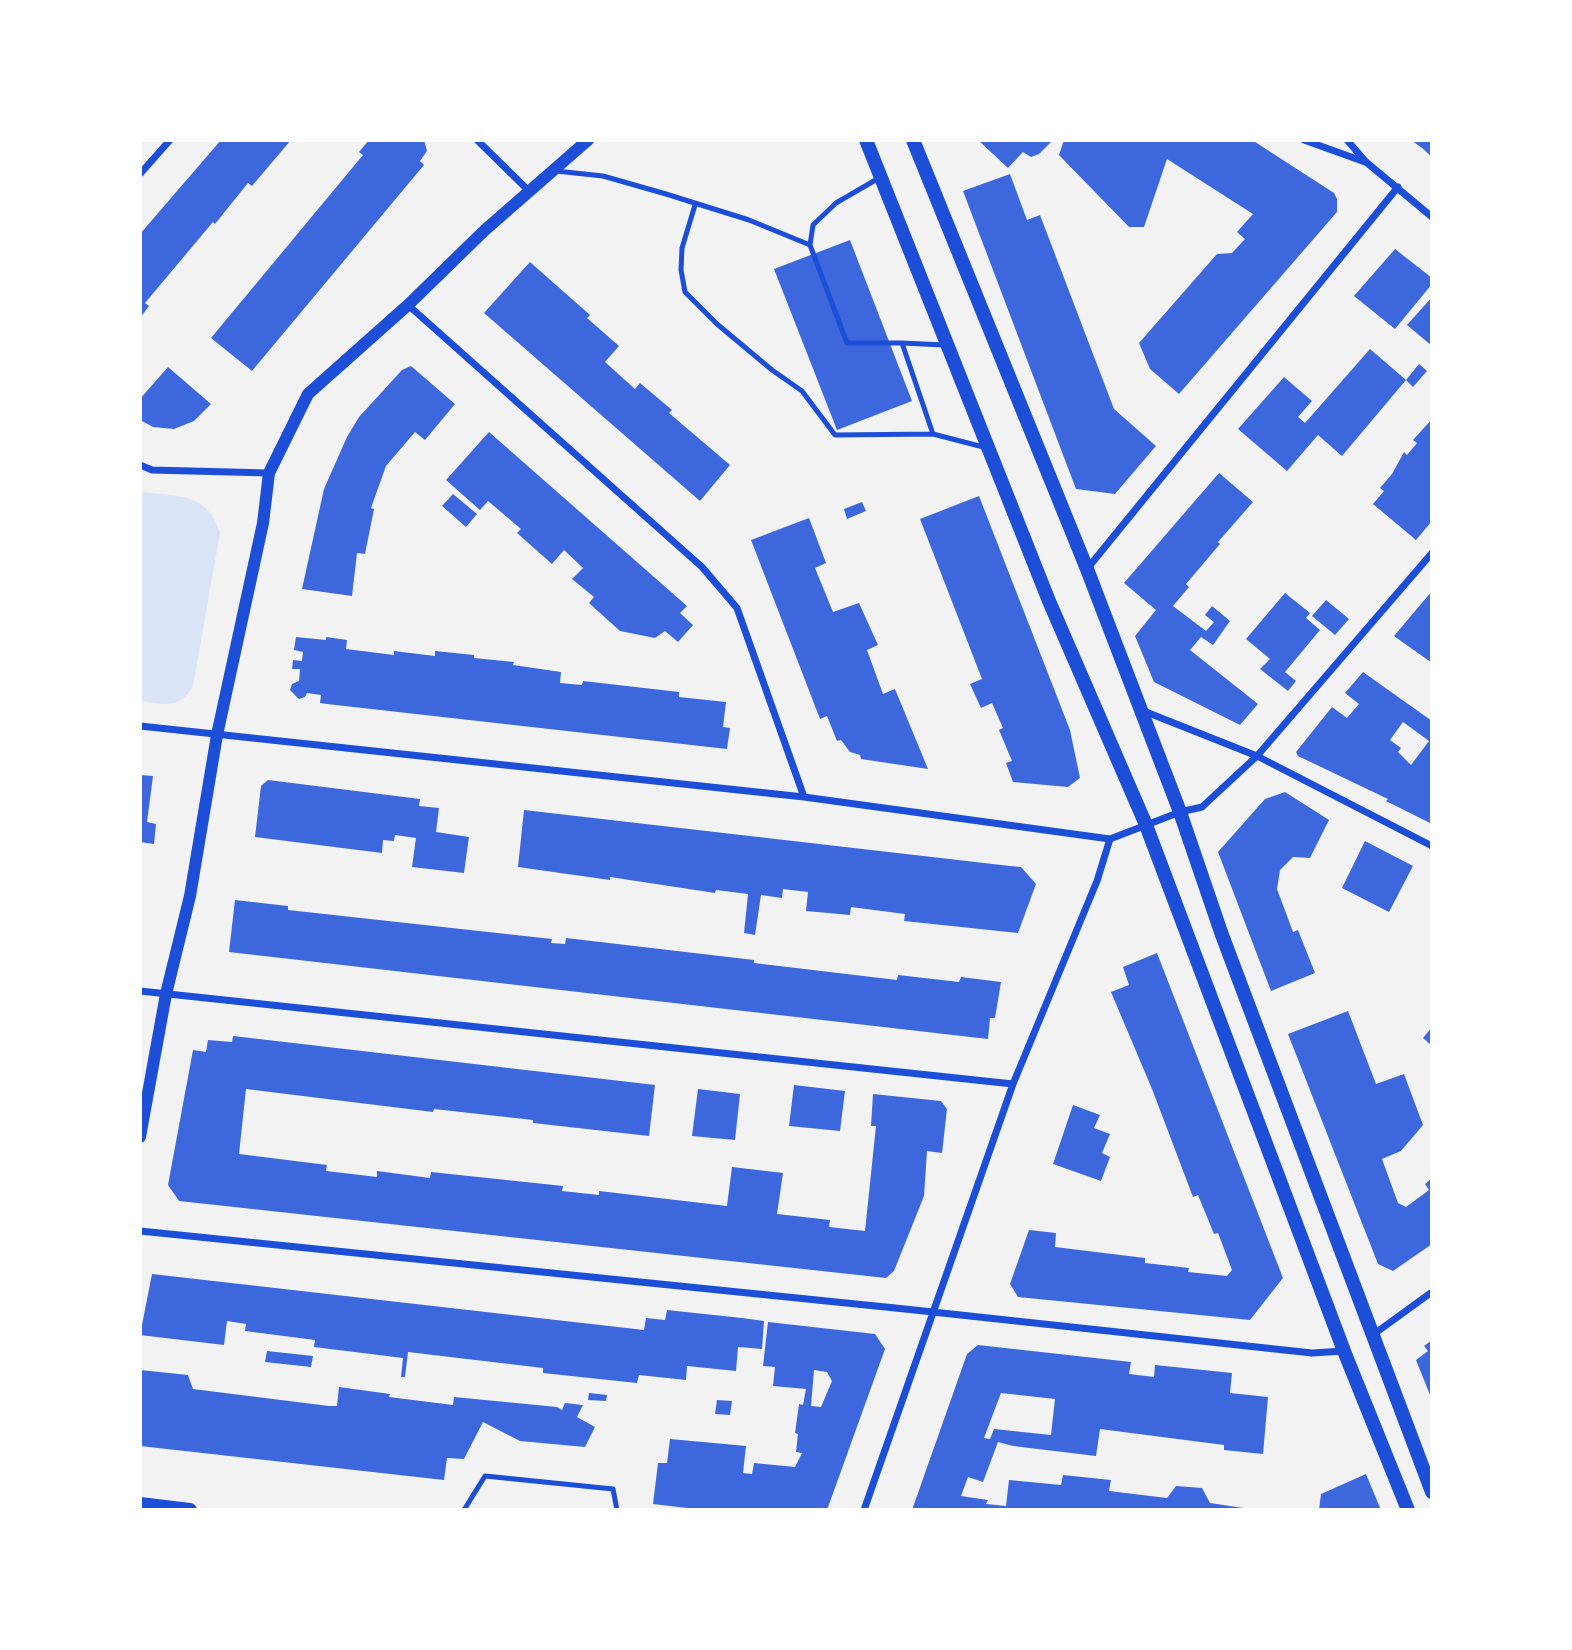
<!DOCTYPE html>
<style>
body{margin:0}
#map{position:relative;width:1572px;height:1650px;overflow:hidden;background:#f2f2f2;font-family:Figtree,sans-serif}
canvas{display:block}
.frame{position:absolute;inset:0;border:142px solid #fff;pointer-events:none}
</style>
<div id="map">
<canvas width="1572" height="1650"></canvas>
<div class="frame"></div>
</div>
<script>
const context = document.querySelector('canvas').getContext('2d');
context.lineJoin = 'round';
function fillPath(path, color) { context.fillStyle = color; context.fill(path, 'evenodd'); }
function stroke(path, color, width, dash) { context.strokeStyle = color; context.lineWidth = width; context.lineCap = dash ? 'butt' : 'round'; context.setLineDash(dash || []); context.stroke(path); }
fillPath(new Path2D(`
 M140,492c36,4 68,0 80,41l-27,153c-13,24 -30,18 -53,15z`), '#dbe4f7');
fillPath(new Path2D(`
 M221,140h70l-39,46 -4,-3 -33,41 -2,-2 -68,81 4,3 -9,12v-84z
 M369,140h55l3,11 -7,10 4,4 -172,206 -41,-33 152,-183 -4,-3z
 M978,140h75l-14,14 -8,3 -8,-5 -15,16z
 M1064,140h188l82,53 3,6v13l-158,182 -29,-25 -11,-26 78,-89 15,-1 13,-14 -8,-7 16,-18 -86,-55 -23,68h-15l-70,-72z
 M1411,140h21v17l-10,-9z
 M1010,174l17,46 13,-5 74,194 42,37 -41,48 -39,-5 -113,-298z
 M850,240l62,161 -75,29 -63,-161z
 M1395,249l37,29v6l-37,45 -41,-33z
 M530,262l60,53 -3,3 32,28 -14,16 30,27 5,-6 32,27 -3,3 61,52 -30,36 -216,-188z
 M1432,297v49l-25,-21z
 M1370,349l36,31 -64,76 -24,-21 -31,36 -49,-42 46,-52 28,24 -14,16 7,6z
 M1419,364l8,7 -14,16 -7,-7z
 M411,366l44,38 -30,36 -10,-8 -29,34 -15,42 3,1 -9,45 -8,-1 -5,43 -50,-7 22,-100 23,-52 12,-20 43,-47z
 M168,367l43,37 -17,17 -20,8 -21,-2 -13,-7v-21z
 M1432,419v102l-16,19 -43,-36 11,-13 -4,-3 12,-14 12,-22 3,3 10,-12 -4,-3z
 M489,432l198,174 -7,7 13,12 -15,17 -13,-11 -10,7 -35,-7 -31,-28 5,-6 -22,-18 11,-11 -19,-18 -12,14 -35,-31 4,-4 -33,-28 -8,9 -34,-30z
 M1219,473l34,29 -35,40 2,2 -34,40 3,3 -16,19 33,25 8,-9 -9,-7 7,-9 18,15 -17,24 -12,-8 -11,13 68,54 -18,21 -86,-43 -19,-46 21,-26 -32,-27z
 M453,494l24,20 -11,13 -24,-21z
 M979,496l91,234 10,48 -12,9 -55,-5 -7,-19 6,-2 -13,-31 4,-2 -11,-25 -11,5 -11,-24 12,-5 -62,-160z
 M862,502l4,9 -19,8 -3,-10z
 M809,518l17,45 -11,5 18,44 26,-9 19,42 -11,5 16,44 12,-5 33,80 -67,-10 -1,-4 -10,-3 -9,-12 -4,1 -10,-25 -7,3 -69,-179z
 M1432,591v72l-38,-27z
 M1285,593l25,20 -4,5 14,12 -35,42 11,9 -8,10 -28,-22 10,-10 -24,-20z
 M1326,600l23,19 -14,16 -23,-19z
 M296,637l30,3v-3l21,3 -1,9 48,6v-4l41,5v-5l39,4v3l40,4 -1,3 48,7 -1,11 22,2 1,-4 96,11v5l47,5 -3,25 7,1 -3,21 -400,-45 -7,-1 1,-8 -14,-2 -2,4 -6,2 -9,-9 2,-6 7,-3 1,-12h-8l1,-9 9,1 1,-9 -9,-2z
 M1363,672l69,49v103l-46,-23 2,-2 -90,-43 -2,-4 36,-45 15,11 12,-14 -14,-11zM1403,722l26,19 -18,24 -13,-13 3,-4 -11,-8z
 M140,775l13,1 -6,46 9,2 -2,20 -14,-2z
 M268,780l152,19 -1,7 20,2 -3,24 33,5 -5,36 -52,-6 4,-29 -21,-3 -1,6 -11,-1 -1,13 -127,-16 6,-51z
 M1285,792l44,28 -19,38 -17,-1 -13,13 -3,19 16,43 5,-2 17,43 -44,18 -53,-139 47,-53z
 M524,810l486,56 11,1 15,17 -18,49 -114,-12 1,-7 -54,-7 -1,8 -44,-4 2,-19 -25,-3 -1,9 -21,-3 -6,40 -11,-2 4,-39 -32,-4 -1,3 -105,-16v3l-92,-13z
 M1365,841l48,25 -24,46 -47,-24z
 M235,900l53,6v4l264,29 -1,4 14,1 1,-6 188,22v3l143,17 1,-5 61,7 2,-5 40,5 -6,36h-5l-2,21 -759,-87z
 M1157,953l126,325 -33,42 -232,-23 -8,-13 19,-54 27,3 -1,14 90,11v5l44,5 -1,4 39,4 5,-6 -14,-37 -4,1 -16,-39 -5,2 -41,-108 -41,-97 18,-7 -6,-18z
 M1348,1011l28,73 28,-10 19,51 -22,26 -19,8 16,44 8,4 23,-17 -4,-6 7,-6v66l-39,27 -15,-7 -90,-230z
 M1432,1027v19l-9,-8z
 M233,1036l422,49 -6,51 -116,-13v-3l-99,-11 -1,3 -187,-23 -7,65 88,11 -1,6 51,6v-6l53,7 1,-6 132,14 -1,5 37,4v-4l128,15 5,-39 51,6 -6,41 53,6 -1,7 36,4 11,-105h-5l2,-32 68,7 6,8 -5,44 -15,-2 -3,45 -30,75 -8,7 -707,-77 -11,-16 25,-135 13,2 2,-12 24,2z
 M794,1085l51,6 -5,40 -51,-5z
 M698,1089l42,5 -5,46 -43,-4z
 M1073,1105l27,10 -6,13 16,6 -8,19 8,4 -9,24 -48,-17z
 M152,1274l492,56 2,-12 19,2 2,-10 75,8 22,3 -2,28 -24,-2 -2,24 -49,-5 -1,14 -47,-5 -2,8 -94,-10v-5l-135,-16 -3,25h-4l2,-19 -89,-11 1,-7 -70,-9 1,-7 -19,-3 -3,24 -84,-10z
 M768,1322l107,12 10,15 -58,161h-123l-51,-6 5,-41h9l3,-24 76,7 -3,27 9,1 2,-11 41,4 7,-14 -6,-1 2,-18 -3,-1 4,-29 4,1 3,-16 -33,-3 2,-19 -12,-1zM814,1370l13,2 5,9 -11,26 -10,-1z
 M1432,1340v60l-16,-40 12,-9 -4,-5z
 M978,1345l153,17 -2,12 25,3 1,-12 77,8 -2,20 38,4 -5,57 -39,-4v-5l-124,-16 -4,27 -83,-10 -15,-4 -15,40 -15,-5 -7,19 27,4 -2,4 20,2 3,-26 52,5 2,-10 48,5 -2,11 58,7 9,-12 26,2 8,15 47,7h-345l55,-156zM1001,1393l54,6 -4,36 -57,-6 -4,10 -6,-1z
 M267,1351l46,5 -2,11 -46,-5z
 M140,1370l48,5 5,14 136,17h8l2,-19 51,7 -1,3 64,8 1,-8 103,10 5,3 3,-7 18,2 -6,12 18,10 -10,20 -65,-6 -37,-19 -19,37 -17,-1 -3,22 -304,-34z
 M589,1393l18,2 -1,6 -18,-1z
 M717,1400l15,1 -2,14 -15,-1z
 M1366,1474l15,36h-62l2,-16z`), '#3d67dc');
stroke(new Path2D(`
 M556,171l47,5 63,18 83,26 61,25
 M879,178l-43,25 -23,22 -3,20 37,98h55l31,91 54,14
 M695,205l-13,43 -1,22 4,22 32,32 55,46 30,21 33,44 98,-1
 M902,343l42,2
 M464,1510l21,-34 128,13 4,21`), '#1d4ed8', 5);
stroke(new Path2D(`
 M477,140l52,51
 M1304,140l61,22
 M1347,140l19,22 66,55
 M140,174l30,-34
 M408,305l294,262 35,41 67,189
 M140,465l12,5 117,3
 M1087,569l311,-382
 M1141,710l116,46 175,90
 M140,726l664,71 306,42 70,-27 22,-5 55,-51 175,-203
 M140,991l873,93
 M140,1231l765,78 407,44 32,-2
 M1374,1334l58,-42
 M864,1510l149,-426 84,-203 13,-42`), '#1d4ed8', 7);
stroke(new Path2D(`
 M140,1137l26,-143 24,-98 27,-161 46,-212 6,-50 39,-79 100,-89 77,-75 103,-90`), '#1d4ed8', 12);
stroke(new Path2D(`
 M866,140l183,461 97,224 198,526 64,159
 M913,140l174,429 93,243 42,123 210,557
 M140,1504l50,6`), '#1d4ed8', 14);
</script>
